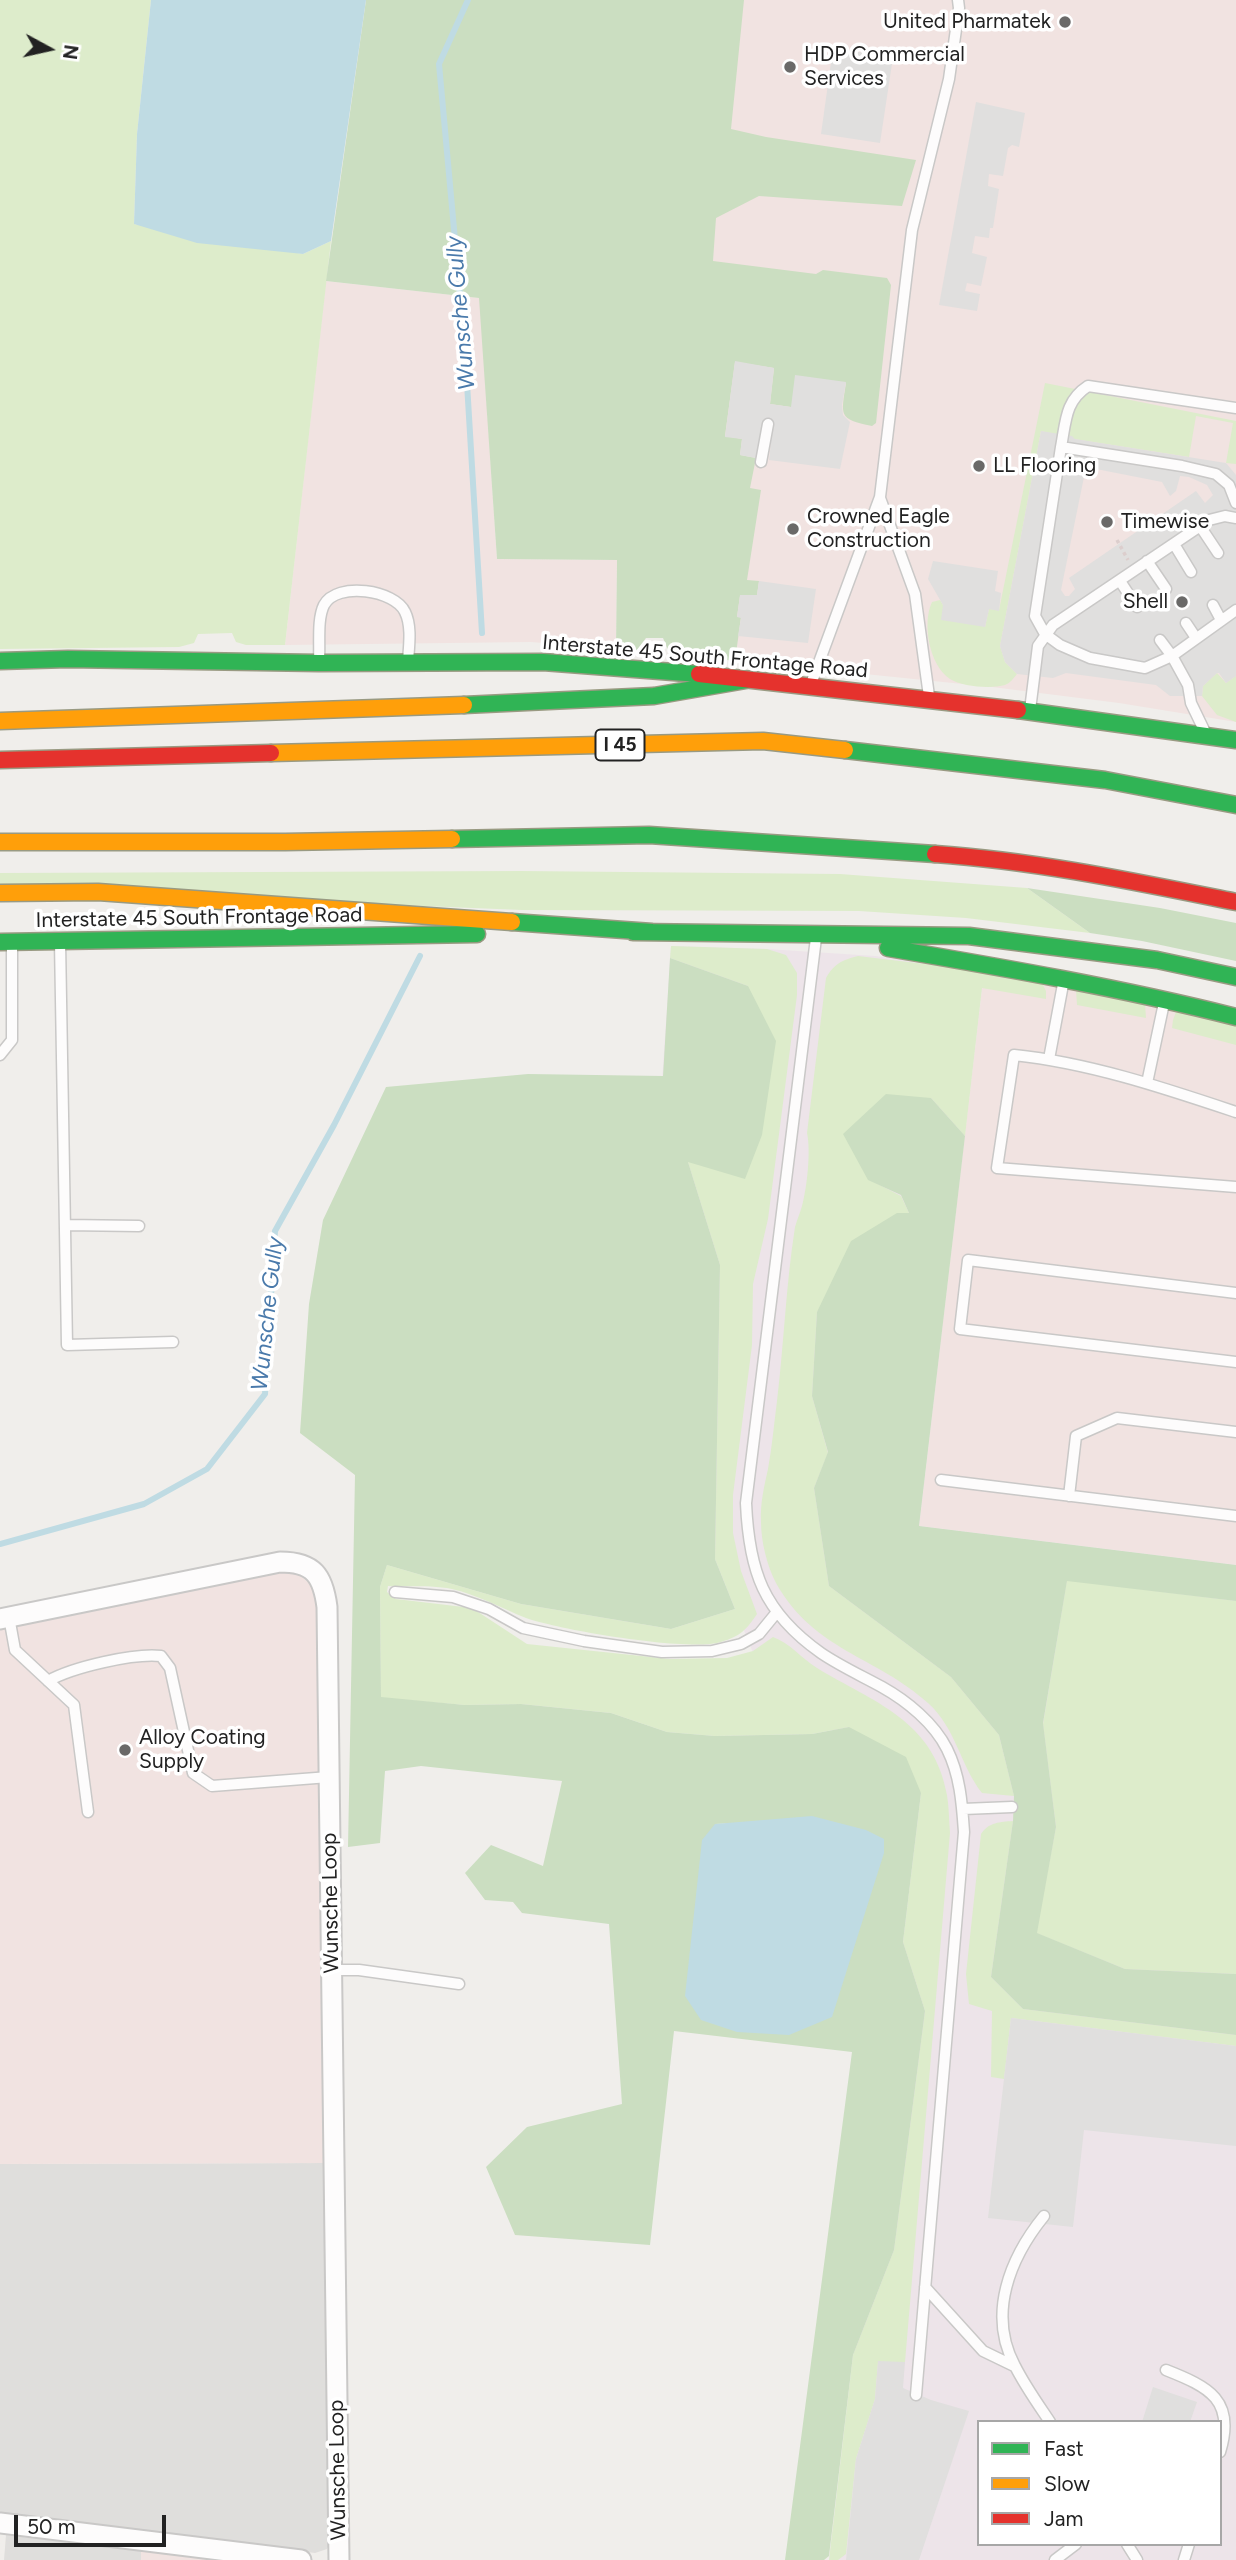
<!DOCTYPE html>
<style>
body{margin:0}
#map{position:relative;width:1236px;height:2560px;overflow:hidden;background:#f0eeeb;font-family:Figtree,sans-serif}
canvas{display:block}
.legend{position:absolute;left:977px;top:2420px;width:245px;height:126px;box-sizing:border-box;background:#fff;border:2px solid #a7a7a7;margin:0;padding:9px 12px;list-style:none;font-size:21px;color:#222}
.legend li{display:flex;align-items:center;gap:14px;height:35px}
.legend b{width:35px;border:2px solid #a7a7a7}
.north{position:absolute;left:14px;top:14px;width:70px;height:70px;-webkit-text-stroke:5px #fff;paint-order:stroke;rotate:98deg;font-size:19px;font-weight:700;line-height:28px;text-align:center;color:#222}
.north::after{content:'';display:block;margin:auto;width:24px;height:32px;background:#222;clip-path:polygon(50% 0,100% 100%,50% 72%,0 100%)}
.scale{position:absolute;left:14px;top:2515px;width:152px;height:32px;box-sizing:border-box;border:4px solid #222;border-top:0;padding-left:9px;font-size:21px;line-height:24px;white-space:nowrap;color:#222;-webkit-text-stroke:5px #fff;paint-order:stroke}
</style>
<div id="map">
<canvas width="1236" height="2560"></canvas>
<ul class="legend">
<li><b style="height:9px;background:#30b455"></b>Fast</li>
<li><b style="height:9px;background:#ff9f0a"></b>Slow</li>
<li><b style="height:9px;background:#e5322d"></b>Jam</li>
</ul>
<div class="north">N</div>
<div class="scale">50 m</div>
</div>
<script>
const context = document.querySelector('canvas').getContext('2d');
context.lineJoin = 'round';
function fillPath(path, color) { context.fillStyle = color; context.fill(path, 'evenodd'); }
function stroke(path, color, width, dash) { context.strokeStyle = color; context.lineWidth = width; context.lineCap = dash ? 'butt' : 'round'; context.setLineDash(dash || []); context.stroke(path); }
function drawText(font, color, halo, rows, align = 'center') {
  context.font = font + ' Figtree,sans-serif'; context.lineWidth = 7; context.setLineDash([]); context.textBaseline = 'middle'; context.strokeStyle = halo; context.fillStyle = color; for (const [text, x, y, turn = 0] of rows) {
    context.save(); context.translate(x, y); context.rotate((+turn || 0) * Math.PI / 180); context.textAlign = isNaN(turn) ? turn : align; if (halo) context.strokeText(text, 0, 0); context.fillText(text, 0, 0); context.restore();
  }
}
fillPath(new Path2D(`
 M325,2163l5,380 -3,6 -12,4 -315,-39v-350z
 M6,2535l135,16v9h-137z`), '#dfdedc');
fillPath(new Path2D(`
 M735,0h501v722l-117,-19 -127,-16 -264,-27 -28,-355z
 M326,281l154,17 17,261 120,1 -1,89 -85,-7 -246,3z
 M984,971l252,52v542l-317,-39z
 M291,1572l11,5 9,8 5,12 9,566 -325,1v-537l267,-54z
 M141,2551l80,9h-80z`), '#f1e3e1');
fillPath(new Path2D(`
 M671,946l96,3 108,7 109,15 -65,555 317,39v995h-407l92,-767 -156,-111 -50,-123 -53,-477zM979,2422h241v122h-241z`), '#ede4e9');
fillPath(new Path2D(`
 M0,0h151l-14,134 -3,90 169,30 28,-13 -46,404h-39l-10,-3 -4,-9 -34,1 -4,9 -15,4 -179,2z
 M1045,383l191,38v43l-10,-1 7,-40 -37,-7 -7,41 -115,-18 -33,-8 -41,215 5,16 12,12c-4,5 -7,9 -12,11 -13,4 -43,2 -55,-6 -21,-14 -28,-56 -18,-77l8,-2 3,5 42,22 4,-18 10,1z
 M1217,673l9,10 10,-7v46l-19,-7 -15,-19 1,-10z
 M521,871l319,3 187,14 63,45 -124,-15 -107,-7 -337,-1 -522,-21v-16z
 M671,946l96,3 19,6 11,18v22l-29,224 -15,65 -1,61 -19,150v38l8,38 16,43c-11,16 -16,22 -36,28 -32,10 -161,-12 -195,-24 -25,-10 -48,-23 -74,-29 -20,-4 -44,-2 -64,-3l-1,6 9,7 76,9 55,36 143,15 57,-1 26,-7 20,-14c17,6 28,21 44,31 56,34 117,52 130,127 2,12 2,26 3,38l-45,529h-27l-3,37 -19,60 -10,95 -8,6h-9l24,-205 41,-105 31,-239 -22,-69 18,-149 -72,-66 -37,7 -97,2 -48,-4 -56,-19 -90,-9 -56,1 -84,-7 -1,-111 7,-22 134,39 150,25 64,-20 -20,-50 5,-294 -32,-103 60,-176 -78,-28z
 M858,956l126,15 58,12 4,8v8l-64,-11 -17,148 -34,-38 -63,81 33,17 8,17 -92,99 -5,84 16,57 -14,35 15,98 122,91 48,58 15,61 -32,-3c-22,-28 -26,-65 -54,-90 -52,-47 -114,-52 -152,-120 -9,-17 -15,-42 -15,-61 -1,-18 3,-35 7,-53 4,-22 6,-45 9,-68 7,-58 9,-117 18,-174 2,-7 5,-14 7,-21 5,-18 9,-55 5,-73l19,-155c8,-14 16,-18 32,-22z
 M1076,990l69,13 1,15 -69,-13z
 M1176,1012l60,11v22l-64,-17 1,-8z
 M1067,1580l169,21v373l-111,-5 -89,-36 20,-106 -13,-103z
 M1013,1821l-22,156 32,32 213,26v11l-225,-28 -7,61 -13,-2 1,-66 -23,-7 -3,-30 15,-140c8,-12 19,-12 32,-13z`), '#ddeccb');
fillPath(new Path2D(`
 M366,0h378l-13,129 35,8 150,23 -14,46 -143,-10 -43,22 -3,43 103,13 7,-4 64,8 4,7 -15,138 -4,3c-34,-7 -31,-10 -26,-43l-55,24 -21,-3 4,-36 -39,-6 -10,74 17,3 -2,16 16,3 -6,30 11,2 -14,90 12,1 -2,14 -17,1 -3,21h4l-6,44 -60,-7 -7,-4 -5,-12h-17l-9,12 -21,-1 1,-89 -120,-1 -18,-261 -153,-17z
 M1027,888l133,20 76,15v38l-94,-20 -52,-8z
 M670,958l78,28 28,55 -14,94 -17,44 -57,-17 32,103 -5,294 20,50 -64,20 -150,-25 -134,-39 -7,22 1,110 84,8 56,-1 90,9 56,19 48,4 97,-2 37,-7 57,30 15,36 -18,149 22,69 -31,239 -41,105 -24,201 -5,4h-39l67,-508 -178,-21 -24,214 -135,-10 -29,-68 41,-40 95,-23 -13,-180 -87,-11 -9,-11 -28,-2 -20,-27 26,-28 52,21 19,-85 -141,-15 -36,5 -5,72 -32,4 7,-372 -55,-42 9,-129 14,-84 63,-133 142,-13 135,2zM738,1823l-1,209 -22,-208z
 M886,1094l45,4 34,38 -46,390 317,39v36l-169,-20 -24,142 13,104 -19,106 88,36 111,5v61l-213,-26 -32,-32 22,-156 1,-25 -15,-61 -48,-58 -122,-91 -15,-98 14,-36 -16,-56 5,-84 34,-71 46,-28h12l-8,-18 -33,-15 -25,-46z`), '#cbdec1');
fillPath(new Path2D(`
 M833,48l60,9 -13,86 -59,-9z
 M976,102l49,11 -6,34 -7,-2 -4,3 -5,28 -14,-2 -1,12 11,3 -6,39h-3l-1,10 -14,-2 -3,17 15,4 -6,29 -14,-3 -2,8 15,3 -3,17 -38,-6z
 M735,361l39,7 -4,36 21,3 4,-32 51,7 -4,23 1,10 7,7 -10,47 -71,-9 2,-18 -12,-1 -3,17 -16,-3 2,-16 -17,-2z
 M1041,431l31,5 3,3 151,24 10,12v201l-10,7 -7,-10h-2l-14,13 -1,10h-32l-14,-11 -90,-12 -13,5 -36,-4 -12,-12 -5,-16zM1096,469l66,13 8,14 6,-5 4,-15 9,1 18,8 6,10 -8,8 -9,-12 -127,87 6,11 -6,7h-4l-4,-6 23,-113 4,-5z
 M933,561l65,10 -3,20 6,2 -2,18 -10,-2 -4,18 -44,-7 2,-15 -15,-26z
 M759,581l57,8 -8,54 -70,-7 3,-18 -4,-1 3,-22h17z
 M1011,2018l225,28v100l-152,-16 -11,97 -85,-9z
 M878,2361l27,1 -2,26 28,12 38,11 -50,149h-73l10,-101 19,-60z
 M1153,2387l44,15 -7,20h-48z`), '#e0dfde');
fillPath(new Path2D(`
 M151,0h215l-35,241 -28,13 -106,-11 -63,-19 3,-90z
 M812,1816l54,14 18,9v14l-52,164 -43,18 -52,-3 -36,-12 -16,-24 17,-156 13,-16z`), '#bfdbe3');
stroke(new Path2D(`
 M468,0l-29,64 26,286 17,283
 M0,1544l144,-40 63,-35 58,-75 10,-163 59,-106 86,-169`), '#bfdbe3', 6);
const lane = new Path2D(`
 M1061,447c5,-26 4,-46 27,-61l148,22
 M761,462l7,-38
 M880,498l35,96 14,102
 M1200,526l18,27
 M1174,544l17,28
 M1147,561l19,28
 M1120,581l17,26
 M1213,605l8,15
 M1186,623l10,15
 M1160,640l12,16 -27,12 -55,-10 -30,-13 -15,-11 -10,-18 26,-169 121,19 34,8 13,11 7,18
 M319,659c1,-16 -2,-40 5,-54 13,-24 71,-15 81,7 7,14 4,34 3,49
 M811,684l69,-187 32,-267 37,-151 10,-71 -1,-8
 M1030,710l8,-64 15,-21 156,-105 16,-4 11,2
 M1204,730l-13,-27 -3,-18 -16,-29 64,-46
 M816,938l-70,565c3,68 17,109 75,150 19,13 41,23 61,34 25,14 52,36 65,62 13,26 15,54 17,83l-48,563
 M60,942l7,403 106,-3
 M0,1055l12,-15v-96
 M1049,1059l15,-80
 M1147,1083l17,-80
 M1236,1112c-72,-24 -146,-49 -222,-57l-17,113 239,19
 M65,1225l74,1
 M1236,1293l-268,-33 -8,69 276,33
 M941,1480l295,36
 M1069,1496l7,-60 41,-18 119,14
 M395,1592l58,5 36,12 34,19 61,13 78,11 50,-1 29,-7 18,-10 18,-22
 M9,1617l6,33 59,55 14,107
 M48,1681c25,-14 86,-28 113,-25l9,12 23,105 19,13 117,-9
 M963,1809l49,-2
 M332,1970h27l100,14
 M1044,2216c-34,42 -57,98 -29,150 10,20 23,38 35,56
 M925,2287l58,64 31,15
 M1166,2370c43,17 70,30 54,82
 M1127,2544l10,16
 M1055,2560l21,-16
 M1184,2560l5,-16`);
const street = new Path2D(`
 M0,1619l280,-57c34,0 43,14 47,45l12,953
 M0,2523l301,37`);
const fast = new Path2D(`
 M0,661l68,-2 251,4 224,-1 156,12
 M464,705l190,-9 92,-16
 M1018,710l218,30
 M845,750l260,30 131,25
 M452,839l197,-4 286,19
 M512,922l140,10
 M633,932l336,4 188,24 79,17
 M0,942l477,-8
 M888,948c117,20 233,40 348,69`);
const slow = new Path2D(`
 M0,721l464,-16
 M271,753l492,-12 82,9
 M0,842h285l167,-3
 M0,893l98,-1 414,30`);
const jam = new Path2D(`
 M699,674l319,36
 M0,760l271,-7
 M935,854c102,7 201,28 301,48`);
stroke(lane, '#c9c8c7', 13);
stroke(street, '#c9c8c7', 23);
stroke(fast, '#999a82', 19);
stroke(slow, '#999a82', 19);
stroke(jam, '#999a82', 19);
stroke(new Path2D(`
 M1117,540l11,20`), '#dccecd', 3.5, [3.5, 3.5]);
stroke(lane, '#fdfcfc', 10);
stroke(street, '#fdfcfc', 19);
stroke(fast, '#30b455', 16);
stroke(slow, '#ff9f0a', 16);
stroke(jam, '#e5322d', 16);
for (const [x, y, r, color] of [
 [1065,22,7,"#6a6968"],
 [790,67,7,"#6a6968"],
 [979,466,7,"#6a6968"],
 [1107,522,7,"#6a6968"],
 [793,529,7,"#6a6968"],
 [1182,602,7,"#6a6968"],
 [125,1750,7,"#6a6968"]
]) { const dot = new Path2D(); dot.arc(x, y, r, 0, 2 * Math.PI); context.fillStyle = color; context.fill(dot); stroke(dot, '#fff', 2.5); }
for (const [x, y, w] of [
 [620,745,49]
]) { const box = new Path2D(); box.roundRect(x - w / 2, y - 15.5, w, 31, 5); context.fillStyle = '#fff'; context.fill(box); stroke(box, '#222', 2); }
drawText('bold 19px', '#222', null, [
 ["I 45",620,745]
]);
drawText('21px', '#222', '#fff', [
 ["United Pharmatek",1051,22,"right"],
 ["HDP Commercial",804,55],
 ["Services",804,79],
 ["LL Flooring",993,466],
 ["Crowned Eagle",807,517],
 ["Construction",807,541],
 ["Timewise",1121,522],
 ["Shell",1168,602,"right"],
 ["Alloy Coating",139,1738],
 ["Supply",139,1762]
], 'left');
drawText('21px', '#222', '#fff', [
 ["Interstate 45 South Frontage Road",705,657,5],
 ["Interstate 45 South Frontage Road",199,918,-1],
 ["Wunsche Loop",331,1903,-91],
 ["Wunsche Loop",338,2470,-91]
]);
drawText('italic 23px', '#4a7aab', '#fff', [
 ["Wunsche Gully",461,313,-95],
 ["Wunsche Gully",268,1314,-84]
]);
</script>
